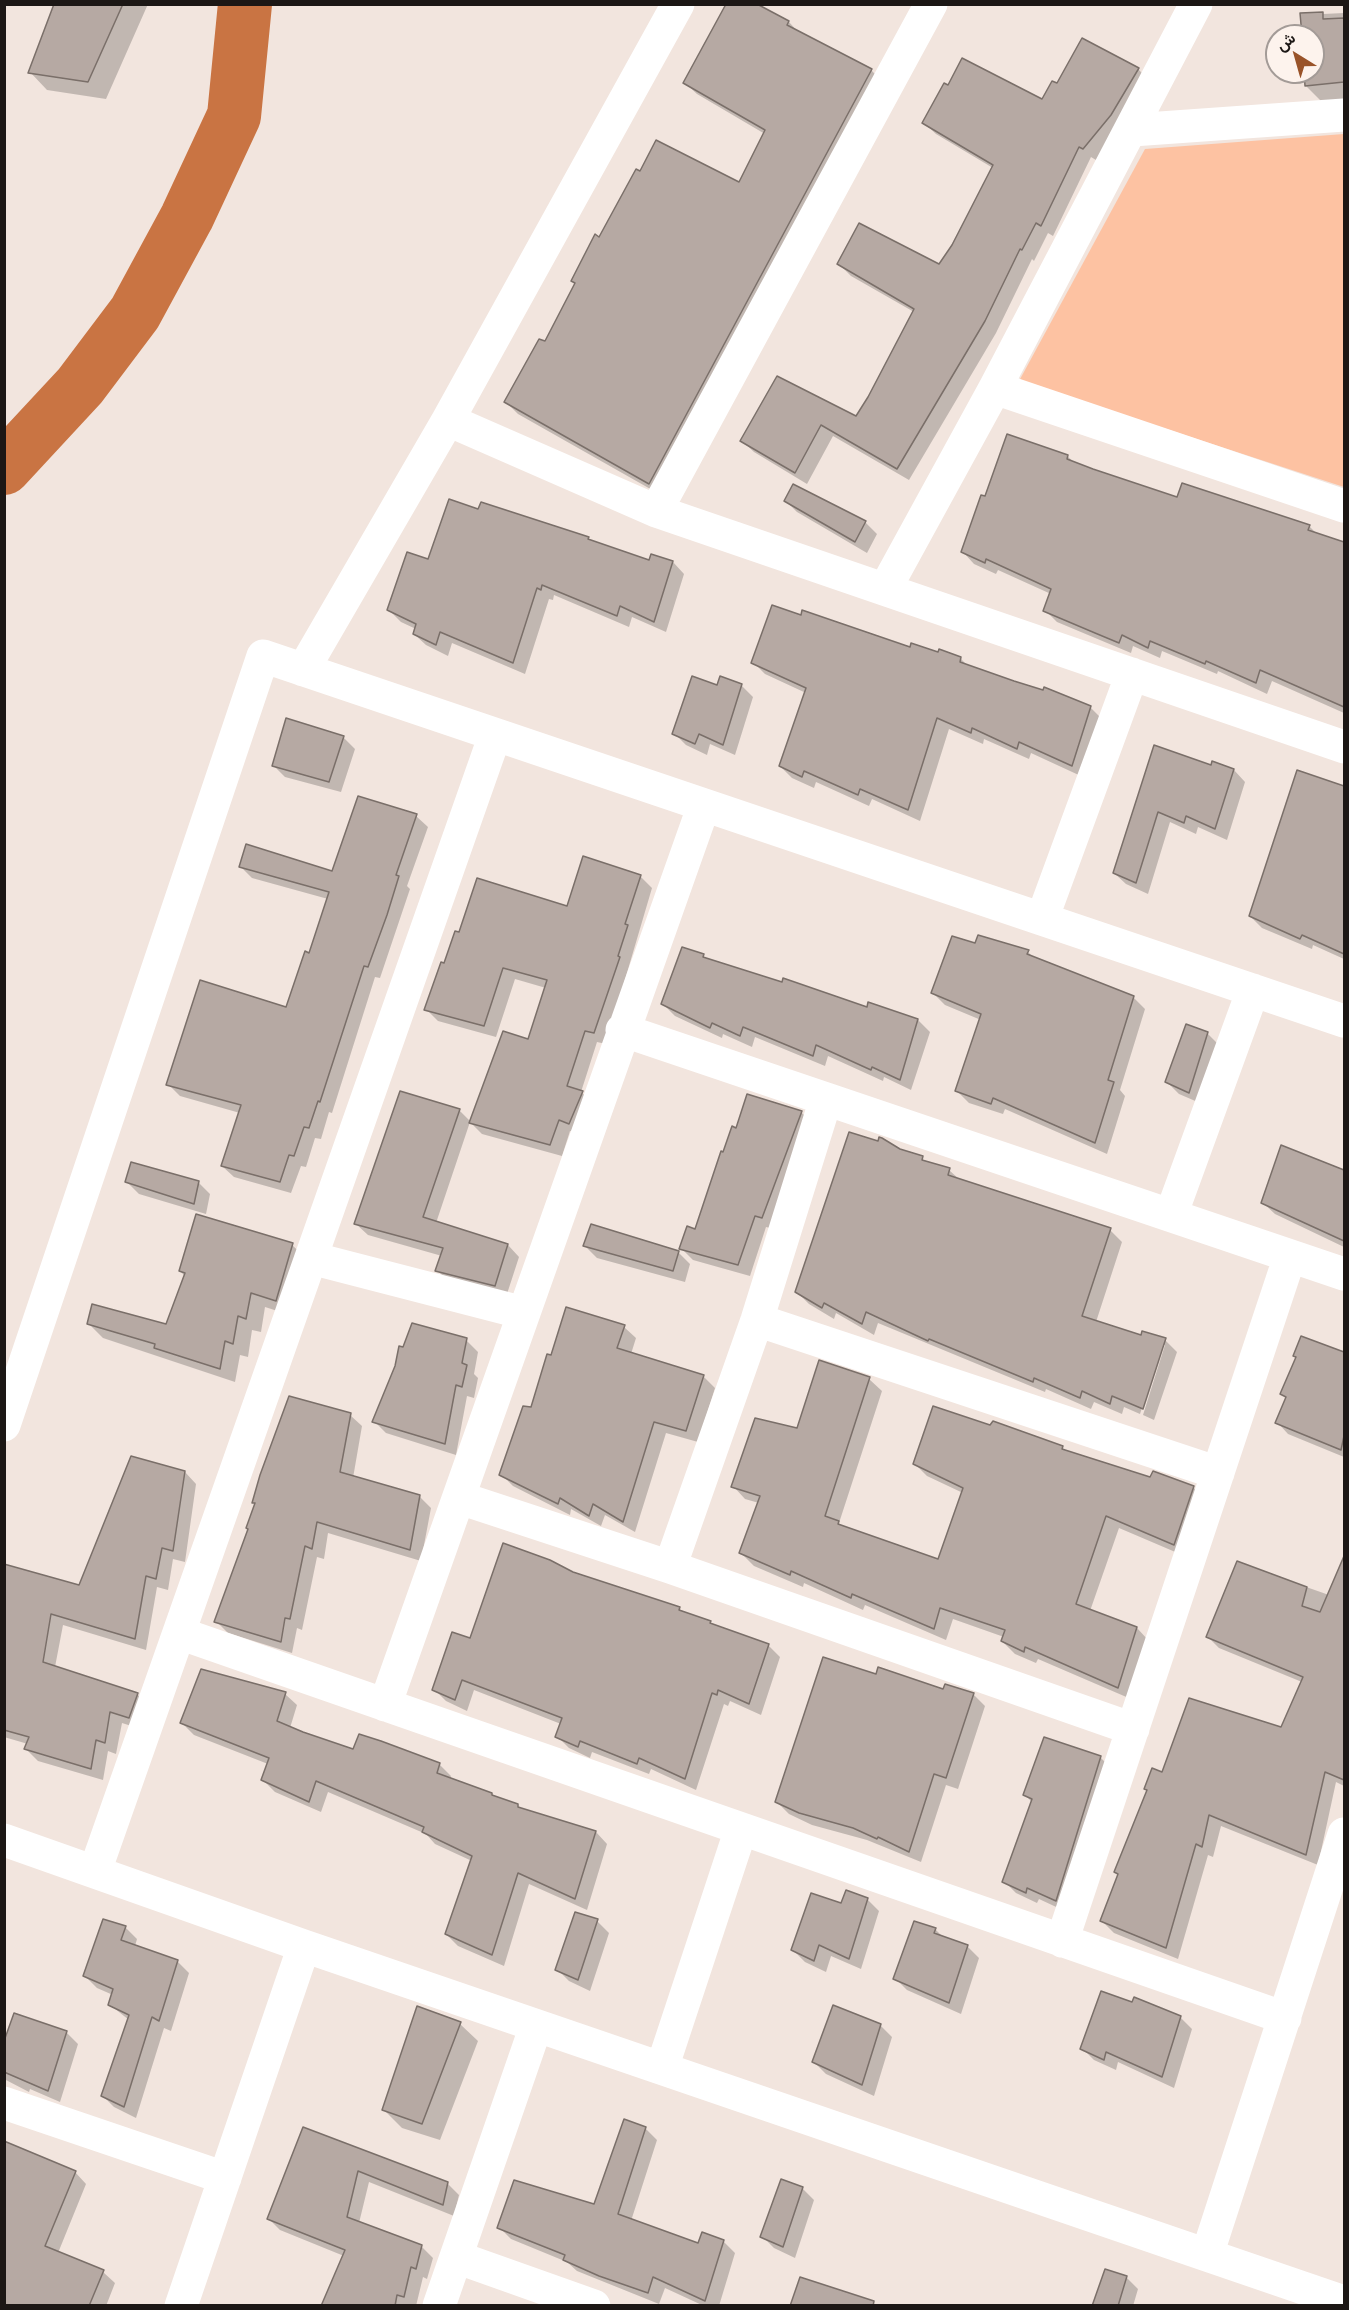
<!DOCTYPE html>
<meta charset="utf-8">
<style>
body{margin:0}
#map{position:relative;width:1349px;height:2310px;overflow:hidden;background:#f2e5de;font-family:Commissioner,Vazirmatn,sans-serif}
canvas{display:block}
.frame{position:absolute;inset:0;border:6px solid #1c1715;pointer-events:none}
.north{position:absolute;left:1265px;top:24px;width:60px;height:60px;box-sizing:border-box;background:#fdf3ed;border:2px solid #a39b97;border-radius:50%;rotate:323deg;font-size:16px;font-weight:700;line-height:24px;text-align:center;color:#1c1715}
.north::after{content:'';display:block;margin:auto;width:21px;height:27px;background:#995329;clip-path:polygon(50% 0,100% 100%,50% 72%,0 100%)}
</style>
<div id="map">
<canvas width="1349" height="2310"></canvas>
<div class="frame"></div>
<div class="north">ش</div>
</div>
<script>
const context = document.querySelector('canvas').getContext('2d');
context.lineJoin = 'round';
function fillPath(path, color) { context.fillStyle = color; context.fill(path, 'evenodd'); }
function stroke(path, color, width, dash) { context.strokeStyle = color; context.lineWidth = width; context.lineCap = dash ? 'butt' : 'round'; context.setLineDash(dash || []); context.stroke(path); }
fillPath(new Path2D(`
 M1344,134v353l-325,-106 126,-232z`), '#fdc2a2');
fillPath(new Path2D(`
 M55,4h93l-42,95 -59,-9 -17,-18z
 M754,4l35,18 11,12 71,36 12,12 -222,413 -143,-81 -12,-12 39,-59 55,-104 139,-55 26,-50 -68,-40 -12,-11z
 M1344,13v93l-21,-3 -17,-17v-14h7v-36h-10l-1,-21z
 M1138,69l12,12 -27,46 -27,33 -5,-3 -38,79 -5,-3 -14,28 -2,-2 -36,74 -87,147 -76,-44 -26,48 -53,-32 -12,-11 35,-63 79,40 13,-21 45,-85 -63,-36 -12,-12 101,2 53,-98 -57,-34 -12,-11 119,-22 14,-16z
 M1067,456l9,8 102,35 131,27 8,8 27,9v170l-72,-32 -5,13 -49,-23 -1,3 -55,-23 -2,7 -27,-12 -2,7 -74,-31 -12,-12 6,-16 -53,-24 -2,4 -22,-10 -11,-12 23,-54z
 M786,501l79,21 12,12 -10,19 -70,-41z
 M479,511l109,27 4,4 58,19 2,-6 21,7 11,12 -18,58 -34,-15 -3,10 -75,-32 -1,5 -4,-1 -24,75 -73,-31 -4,13 -22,-11 -12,-11 2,-5 -15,-7 -12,-12 39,-49z
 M910,648l50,10 9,9 121,40 12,12 -19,58 -52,-24 -2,6 -45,-20 -1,5 -34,-15 -29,92 -48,-22 -3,7 -53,-24 -2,6 -22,-10 -12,-12 26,-73 -41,-19 -12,-12z
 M741,685l12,12 -18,58 -25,-11 -3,11 -21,-10 -12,-12 44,-46z
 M343,737l12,12 -14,43 -56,-15 -12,-12z
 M1155,747l57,20 22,3 11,12 -18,58 -29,-13 -2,7 -26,-12 -22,72 -22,-10 -12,-11z
 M1297,772l47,18v169l-31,-14 -1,4 -50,-21 -12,-12z
 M416,816l12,11 -21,59 3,3 -30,89 -5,-1 -43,136 -3,-1 -8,27 -6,-1 -9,29 -5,-1 -10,27 -57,-16 -12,-11 18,-53 -60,-17 -12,-12 119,-75 23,-54 18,-56 -76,-21 -12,-12 93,7z
 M640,876l12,12 -46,156 -9,-2 -16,50 13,12 -13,30 -11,-3 -8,25 -80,-22 -12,-12 -34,101 72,22 11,12 -13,40 -57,-15 -12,-12 5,-14 -74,-21 -12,-11 103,-114 12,12 58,-81 17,-53 -31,-9 -19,58 -58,-16 -12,-12 34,-75 108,-26z
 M976,945l52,7 7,7 98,38 12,12 -25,81 5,6 -18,58 -102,-45 -2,5 -34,-11 -12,-12 24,-71 -36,-15 -12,-12z
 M703,956l5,4 160,48 50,12 12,12 -19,58 -27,-13 -1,4 -55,-25 -3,10 -70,-29 -3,10 -29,-13 -1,4 -47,-22 -12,-12z
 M1207,1033l12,12 -19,58 -21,-9 -12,-12z
 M801,1112l12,12 -39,105 -8,-2 -16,49 -57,-16 -12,-12 15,-17 41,-102z
 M899,1150l50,20 11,10 150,50 12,12 -26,80 46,15 23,3 12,12 -23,68 -11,-5 22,-70h-3l-22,69 -16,-7 -2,7 -28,-12 -3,7 -45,-20 -1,3 -167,-69 -4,12 -38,-22 -2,6 -25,-15 -12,-12z
 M1308,1159l36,12v76l-69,-33 -12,-11z
 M127,1182h71l12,12 -4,20 -67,-20z
 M292,1245l15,14 -17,56 -25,-8 -4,25 -9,-2 -4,27 -8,-2 -5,27 -132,-44 -15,-15 79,3 18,-50 -5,-5z
 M585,1246l93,6 12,12 -5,18 -88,-24z
 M624,1327l12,11 -5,16 72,22 12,12 -17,54 -32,-9 -31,99 -30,-17 -4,11 -30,-17 -1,6 -57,-29 -12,-12 31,-65z
 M1302,1337l42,16v104l-56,-23 -11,-12 10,-23 -5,-5 15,-36 -2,-2z
 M466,1340l12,12 -4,22 4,4 -4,20 -7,-2 -11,59 -70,-22 -12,-12z
 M869,1379l13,12 -43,132 5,5 95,33 24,-68 -36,-17 -13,-13 148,-16 4,5 85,27 42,8 13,13 -19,57 -68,-29 -29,83 47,17 12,13 -18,58 -93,-40 -2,4 -21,-9 -13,-13 2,-4 -51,-18 -7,21 -81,-35 -2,5 -59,-27 -1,4 -49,-21 -13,-13 18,-50 -14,-4 -12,-13 65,-56z
 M350,1415l12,11 -9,52 66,18 12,12 -10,53 -93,-28 -4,26 -7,-2 -15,73 -5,-2 -5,25 -64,-20 -12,-12 33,-92 7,-25 -2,-2z
 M185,1472l11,12 -11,78 -12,-3 -5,31 -11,-3 -11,63 -83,-25 -8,42 82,27 12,12 -8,23 -19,-6 -6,31 -8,-3 -5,29 -65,-19 -12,-12 2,-5 -24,-7v-172l76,22z
 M1344,1559v227l-8,-4 -18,83 -97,-39 -8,31 -5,-2 -30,104 -64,-26 -12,-12 17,-46 -4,-3 33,-81 -3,-3 18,-14 119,-45 20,-47 -83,-34 -12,-12 31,-73 91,32z
 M573,1573l106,36 35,17 54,19 12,12 -19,58 -31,-14 -2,5 -4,-2 -28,86 -45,-21 -2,5 -57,-22 -2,6 -21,-10 -12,-12 4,-12 -87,-34 -7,21 -21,-10 -12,-12 36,-49z
 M877,1676l67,15 2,-5 28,9 11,11 -27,83 -12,-4 -25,77 -54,-22 -55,-15 -23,-11 -12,-12z
 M285,1694l12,11 -7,23 64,23 85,13 12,12 -1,3 71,30 75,23 11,12 -20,66 -58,-26 -25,82 -46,-20 -12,-12 26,-73 -37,-17 -9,-10 -98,-42 -7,20 -46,-20 -12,-12 5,-16 -74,-29 -12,-12z
 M1045,1739l56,19 11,11 -45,143 -28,-13 -2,4 -21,-10 -12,-12 28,-79 -7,-7z
 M867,1899l12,12 -18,58 -30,-13 -5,16 -21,-10 -12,-12 49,-45z
 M597,1921l12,12 -19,58 -21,-10 -12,-12z
 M125,1927l12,12 -2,7 42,15 12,12 -18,58 -7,-3 -28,90 -22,-11 -11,-11 26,-76 -20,-16 4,-9 -16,-7 -12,-12z
 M935,1929l9,9 23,8 12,12 -18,56 -54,-24 -12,-12z
 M1180,2017l12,12 -18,59 -56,-26 -2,8 -22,-10 -12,-12z
 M460,2024l18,17 -38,99 -38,-12 -18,-18z
 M880,2025l12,12 -18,59 -48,-22 -12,-12z
 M66,2032l12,12 -18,58 -30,-13 -1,3 -25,-13v-34z
 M645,2128l12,12 -26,81 68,24 24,-4 12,12 -16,53h-15l-39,-18 -6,16 -82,-33 -10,-9 -56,-23 -12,-12 96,-21z
 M304,2129l143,54 12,12 -5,21 -85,-34 -10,41 62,23 12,12 -6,21 -4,-2 -7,29h-86l14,-50 -64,-26 -12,-12z
 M75,2172l11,12 -28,69 45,19 12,11 -9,23h-102z
 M802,2188l12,12 -19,58 -21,-10 -12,-12z
 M1126,2277l12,12 -5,17h-40z`), '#0003');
stroke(new Path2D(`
 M4,468l76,-82 55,-73 52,-96 47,-101 11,-112`), '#c97443', 54);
const building = new Path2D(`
 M54,4h69l-35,78 -60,-9z
 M726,4h31l32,17 -2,4 85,44 -223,415 -145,-82 35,-63 6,2 30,-58 -4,-2 24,-47 4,3 37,-68 4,2 16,-31 83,42 26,-52 -82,-47z
 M1323,12v7l21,-1v64l-39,4 -1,-14h9v-36h-11l-2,-23z
 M1082,38l57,30 -28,47 -28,34 -4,-2 -38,79 -5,-3 -14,27 -2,-1 -35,72 -88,148 -76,-44 -26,48 -55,-32 37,-65 79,40 12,-19 46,-88 -77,-45 22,-41 80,41 13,-19 41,-80 -71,-42 22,-40 4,2 14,-27 80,41 10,-18 5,2z
 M1007,434l61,21 -1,4 26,10 84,28 5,-14 128,42 -2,5 36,12v165l-84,-37 -4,13 -50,-22 -1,3 -55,-23 -2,7 -26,-13 -3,8 -24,-10 -52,-22 8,-22 -65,-30 -1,4 -24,-11 20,-57 4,1z
 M793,484l73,37 -11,21 -71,-41z
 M449,499l29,10 3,-7 108,35 -1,2 61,21 2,-6 22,7 -19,61 -34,-16 -3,10 -75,-31 -1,5 -4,-2 -24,75 -73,-31 -4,13 -23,-11 3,-10 -29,-14 20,-58 21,7z
 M772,605l29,10 1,-5 108,37 1,-4 27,9 1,-3 22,8 -1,5 54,19 29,9 1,-3 47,19 -19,60 -53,-24 -2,7 -45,-21 -1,5 -34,-15 -29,92 -48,-21 -2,6 -54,-24 -2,6 -23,-11 27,-78 -55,-25z
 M692,676l25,9 3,-9 22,8 -19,61 -24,-11 -4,10 -23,-10z
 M286,718l58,18 -15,46 -57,-16z
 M1154,745l57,20 1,-4 22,8 -19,60 -29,-13 -2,7 -26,-11 -22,71 -23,-10z
 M1297,770l47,16v168l-42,-19 -2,4 -51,-23z
 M358,796l59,18 -21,61 3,1 -12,39 -19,52 -4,-1 -44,136 -2,-1 -9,27 -5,-1 -10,29 -5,-1 -9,27 -59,-16 20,-61 -75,-20 34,-105 86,27 19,-56 4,2 20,-61 -90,-25 7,-23 86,27z
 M583,856l58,19 -16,49 3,1 -10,31 2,1 -26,76 -9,-2 -18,55 16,5 -14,33 -10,-4 -9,25 -81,-22 34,-92 25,8 19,-59 -44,-12 -19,58 -60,-16 17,-48 3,1 11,-32 4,1 18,-54 90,28z
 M978,935l51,15 -2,4 107,42 -26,84 6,2 -19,61 -102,-45 -2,6 -36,-13 26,-77 -50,-21 21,-57 23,7z
 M682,947l22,7 -1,3 79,25 1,-4 84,29 1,-5 50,17 -18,61 -28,-13 -1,3 -55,-25 -3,11 -70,-29 -3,9 -28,-13 -2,5 -49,-24z
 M1186,1024l22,8 -19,61 -24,-11z
 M400,1091l60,18 -37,108 85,27 -13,42 -60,-15 8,-23 -89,-24z
 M747,1094l55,17 -40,107 -7,-2 -17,49 -59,-16 8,-23 8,3 26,-78 2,1 9,-26 4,2z
 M849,1132l29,9 1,-4 3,1 18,11 23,7 -1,4 28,8 -2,7 163,53 -29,88 59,19 1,-4 24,7 -23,71 -31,-13 -2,8 -28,-13 -2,7 -46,-20 -1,4 -104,-43 -1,2 -62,-29 -4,12 -38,-21 -2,5 -27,-16z
 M1281,1145l63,25v71l-83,-38z
 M131,1162l68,19 -5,23 -69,-22z
 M196,1214l97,29 -17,58 -25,-8 -5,26 -8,-3 -5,28 -8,-3 -5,28 -66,-21 1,-4 -68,-20 5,-20 74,20 19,-51 -6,-2z
 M591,1224l88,27 -6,20 -90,-25z
 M566,1307l59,18 -8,23 87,27 -18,56 -32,-9 -31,100 -30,-18 -4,12 -29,-18 -2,6 -59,-29 24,-69 8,1 16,-53 4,1z
 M412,1323l55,15 -5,25 5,2 -5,22 -6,-2 -11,59 -73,-22 23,-56 4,-20 4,1z
 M1301,1336l43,16v84l-3,14 -66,-27 11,-26 -6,-3 16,-37 -3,-1z
 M819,1360l51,17 -45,139 14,5 -1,3 100,35 25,-71 -50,-24 20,-58 57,19 3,-4 70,25 -1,3 88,28 3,-6 41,15 -20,59 -68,-29 -30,88 61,23 -19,61 -93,-41 -1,5 -23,-11 4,-11 -65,-22 -6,21 -82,-35 -1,4 -60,-27 -1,4 -51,-22 21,-57 -29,-9 24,-69 42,10z
 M289,1396l62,17 -11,59 80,23 -10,55 -93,-28 -5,27 -7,-3 -15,73 -5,-1 -4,24 -67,-20 34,-93 -2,-1 9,-25h-3l8,-28z
 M131,1456l54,15 -12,80 -11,-3 -6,31 -10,-3 -11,63 -84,-25 -8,48 95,31 -9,25 -19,-6 -5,31 -9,-3 -5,29 -67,-20 5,-12 -25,-7v-166l75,21z
 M503,1543l47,17 23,12 107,35 -1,3 32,11 -1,2 59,21 -20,60 -31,-14 -1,5 -5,-2 -27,86 -46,-21 -2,6 -57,-23 -2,6 -23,-10 7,-19 -100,-38 -7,20 -23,-10 20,-58 18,6z
 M1344,1556v224l-19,-8 -19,83 -97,-40 -7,32 -6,-3 -30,104 -66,-27 18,-47 -4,-2 33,-82 -3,-1 8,-21 10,4 27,-74 92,29 22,-50 -97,-40 31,-76 70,26 -5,19 18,6z
 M823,1657l53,17 2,-7 65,22 2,-5 29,9 -28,85 -12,-4 -25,78 -31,-15 -1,2 -24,-11 -54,-15 -24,-11z
 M201,1669l85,23 -9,29 26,11 50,17 6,-15 22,7 59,22 -3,10 55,20v2l26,9v3l78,24 -21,68 -57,-26 -26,82 -47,-21 27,-78 -50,-24 2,-5 -108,-46 -7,21 -48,-22 8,-22 -89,-35z
 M1044,1737l57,19 -45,145 -29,-13 -1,5 -24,-11 30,-83 -9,-4z
 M846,1890l22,8 -19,61 -30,-14 -5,16 -23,-11 20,-57 30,10z
 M575,1912l23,7 -20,61 -23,-10z
 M103,1919l23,7 -5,14 57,20 -19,61 -7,-4 -28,90 -23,-11 28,-81 -21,-10 5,-16 -30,-13z
 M914,1921l22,7 -2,5 34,12 -19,58 -56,-24z
 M1101,1991l31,11 2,-5 47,19 -19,61 -56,-25 -2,8 -24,-11z
 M833,2005l48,19 -19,61 -50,-23z
 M417,2006l44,16 -39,102 -40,-14z
 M14,2013l53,18 -19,60 -44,-19v-31z
 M624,2119l22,8 -28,87 80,29 4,-11 22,8 -19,61 -52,-24 -5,16 -49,-17 -36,-16 2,-5 -68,-27 17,-48 80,24z
 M303,2127l145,55 -5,23 -85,-34 -11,46 75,28 -6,24 -5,-2 -7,30 -7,-2 -2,11h-74l24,-56 -78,-31z
 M4,2141l72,30 -31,75 59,24 -15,36h-85z
 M781,2179l22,8 -20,60 -23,-10z
 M1105,2269l22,7 -9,30h-26z
 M800,2277l74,24 -1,5h-83z`);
fillPath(building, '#b6a9a3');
stroke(building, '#7a6f69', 1.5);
stroke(new Path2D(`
 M1132,130l212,-15
 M995,388l349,118
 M448,420l208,91 688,236
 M656,511l275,-507
 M885,589l110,-201 201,-384
 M303,670l145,-250 230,-416
 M1042,919l90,-245
 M622,1030l722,244
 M1171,1215l82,-225
 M311,1258l213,55
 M757,1320l461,153
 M4,1425l259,-769 1081,365
 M460,1498l210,69 463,162
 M670,1567l87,-247 69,-221
 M179,1633l1106,385
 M385,1705l319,-900
 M4,1840l300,106 1040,356
 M95,1871l400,-1136
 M1062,1941l228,-685
 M662,2068l79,-239
 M4,2103l221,75
 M1207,2255l137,-421
 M456,2257l138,49
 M181,2306l123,-360
 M439,2306l97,-280`), '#fff', 33);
</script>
